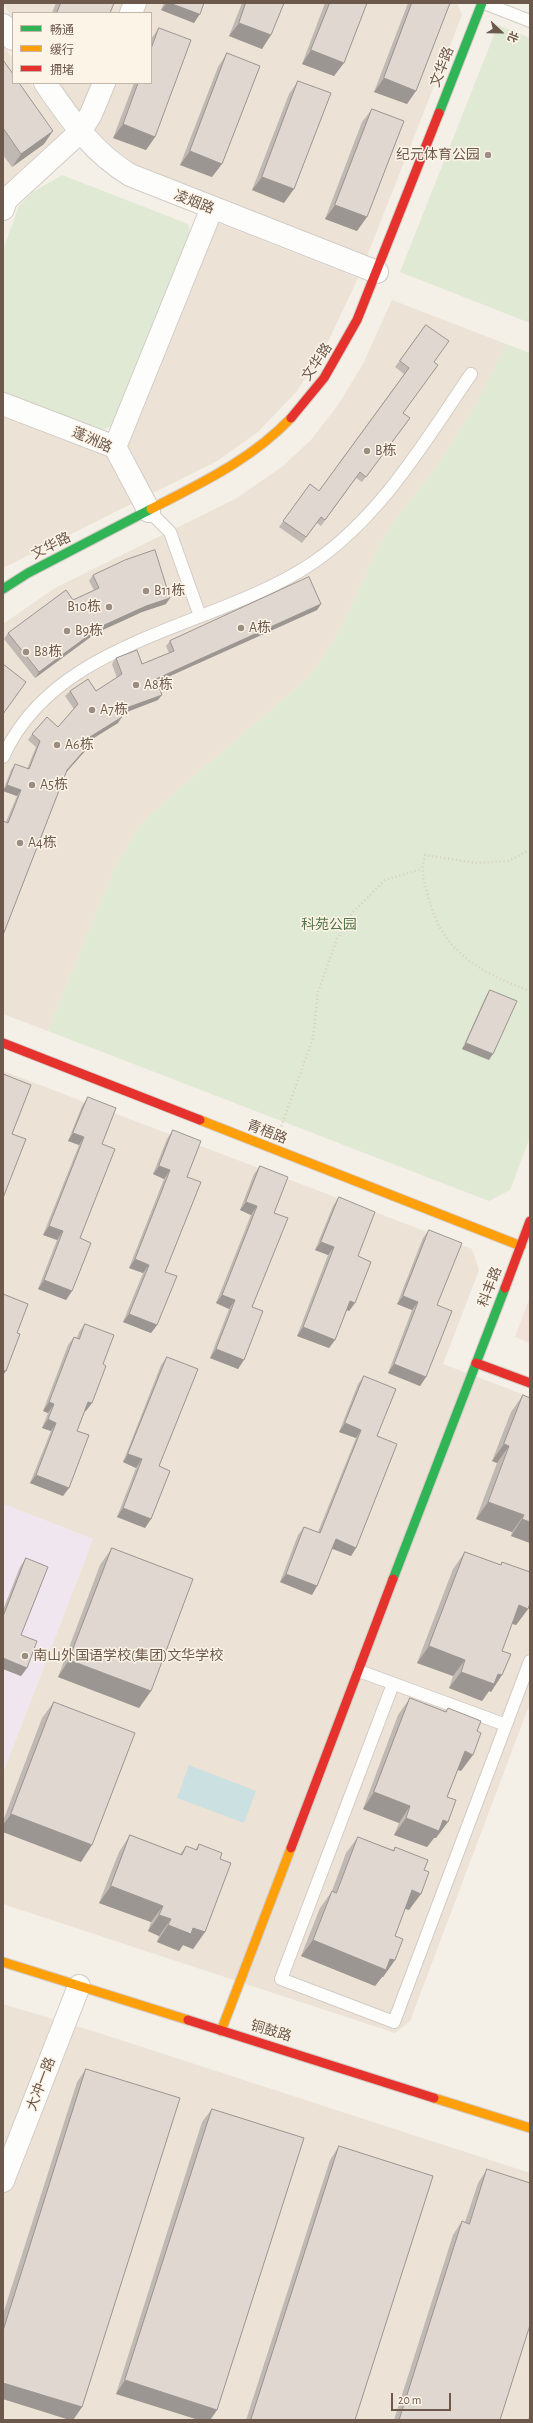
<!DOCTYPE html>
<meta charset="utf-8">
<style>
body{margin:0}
#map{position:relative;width:533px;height:2423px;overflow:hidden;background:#f4efe7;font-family:"Alegreya Sans","Noto Sans SC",sans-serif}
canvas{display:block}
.frame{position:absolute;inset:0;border:4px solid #6d584c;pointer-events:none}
.legend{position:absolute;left:12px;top:12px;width:140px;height:72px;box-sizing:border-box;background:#fcf4e7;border:1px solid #c3b6a9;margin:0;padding:5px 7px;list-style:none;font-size:12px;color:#6d584c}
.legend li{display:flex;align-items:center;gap:8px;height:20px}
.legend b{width:20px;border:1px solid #c3b6a9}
.north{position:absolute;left:481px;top:12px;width:40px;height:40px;-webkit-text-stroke:3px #fcf4e7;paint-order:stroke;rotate:112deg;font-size:11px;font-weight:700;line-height:16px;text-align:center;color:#6d584c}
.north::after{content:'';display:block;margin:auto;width:14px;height:18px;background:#6d584c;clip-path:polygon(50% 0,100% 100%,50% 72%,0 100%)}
.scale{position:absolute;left:391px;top:2393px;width:60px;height:18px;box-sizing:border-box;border:2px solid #6d584c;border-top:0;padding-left:5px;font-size:12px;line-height:14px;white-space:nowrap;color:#6d584c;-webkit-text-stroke:3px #fcf4e7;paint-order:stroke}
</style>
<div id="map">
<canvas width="533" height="2423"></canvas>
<div class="frame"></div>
<ul class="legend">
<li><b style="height:5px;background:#30b455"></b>畅通</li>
<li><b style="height:5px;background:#ff9f0a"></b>缓行</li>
<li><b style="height:5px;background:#e5322d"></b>拥堵</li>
</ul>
<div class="north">北</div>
<div class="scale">20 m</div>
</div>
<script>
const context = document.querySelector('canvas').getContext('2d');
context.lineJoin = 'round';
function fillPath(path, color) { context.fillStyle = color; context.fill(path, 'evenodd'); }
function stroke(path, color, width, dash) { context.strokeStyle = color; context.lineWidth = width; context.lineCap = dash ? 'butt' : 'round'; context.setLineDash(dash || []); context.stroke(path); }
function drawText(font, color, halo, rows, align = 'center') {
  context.font = font + ' "Alegreya Sans","Noto Sans SC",sans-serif'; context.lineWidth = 3; context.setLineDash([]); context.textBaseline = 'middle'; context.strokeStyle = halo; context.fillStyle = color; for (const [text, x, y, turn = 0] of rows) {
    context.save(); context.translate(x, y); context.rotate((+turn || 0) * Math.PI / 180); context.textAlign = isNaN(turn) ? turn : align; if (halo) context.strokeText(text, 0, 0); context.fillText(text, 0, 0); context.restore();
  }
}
fillPath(new Path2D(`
 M3,3h454l5,12 -95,241 -225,-87 -35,-25 -18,-19 -30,-42h92v-70h-138v6z
 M3,45l10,14v24h17l34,48 -61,55z
 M218,223l140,55 -33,70 -28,43 -39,41 -41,29 -214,107v-151l118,45z
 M392,300l114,44 -29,58 -37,60 -47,61 -15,25 -35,76 -17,29 -19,26 -135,116 -33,31 -25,43 -66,162 -45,-17v-390l52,-36 182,-90 46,-32 28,-26 27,-35 25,-41z
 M3,1071l469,178 7,21 -36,94 87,33v306l-120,318 -15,12 -392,-129v-131l90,-234 -90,-35z
 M3,2004l96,29 431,140v247h-527z`), '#ece2d5');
fillPath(new Path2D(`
 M530,1297v46l-15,-6z`), '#f1e1d8');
fillPath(new Path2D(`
 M3,1504l90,35 -90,234z`), '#f0e6ef');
fillPath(new Path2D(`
 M498,25l32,13v285l-130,-51z
 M62,175l126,49 2,9 -76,191 -12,7 -99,-39v-142l16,-44 14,-14z
 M506,344l24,9v784l-20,53 -21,11 -441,-170 66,-162 25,-43 33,-31 135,-116 19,-26 17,-29 35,-76 15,-25 47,-61 37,-60z`), '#e0e9d3');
fillPath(new Path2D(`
 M189,1765l67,26 -12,32 -67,-25z`), '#cbe0e1');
const lane = new Path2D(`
 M484,3l46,18
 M149,511l21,21 30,84
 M3,757c54,-120 213,-128 311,-195 68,-47 111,-121 157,-188
 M359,1671l147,54
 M393,1684l-112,295 113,43 136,-361`);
const street = new Path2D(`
 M131,13l4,-10
 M3,25l10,14
 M45,83c26,37 46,68 85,92l247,97
 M3,209l3,-9 74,-68 11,-18 13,-31
 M3,404l112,43 34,64
 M115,447l97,-239
 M3,2181l76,-195`);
const fast = new Path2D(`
 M439,113l43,-110
 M3,589l25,-16 123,-64
 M393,1579l112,-291`);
const slow = new Path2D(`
 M151,509c50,-26 100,-49 140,-91
 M200,1120l321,126
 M3,1962l185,58
 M221,2031l70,-183
 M434,2098l96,30`);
const jam = new Path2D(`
 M291,418l33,-40 33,-58 82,-207
 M3,1043l197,77
 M505,1288l25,-67
 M476,1363l54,20
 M291,1848l102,-269
 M188,2020l246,78`);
stroke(lane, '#d2ccc6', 14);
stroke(street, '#d2ccc6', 24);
stroke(fast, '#d2cbc4', 11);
stroke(slow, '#d2cbc4', 11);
stroke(jam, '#d2cbc4', 11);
stroke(new Path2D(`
 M530,850l-22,11 -32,2 -51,-8c-5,17 -1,25 3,41 14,57 52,76 102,95
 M280,1130l33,-92 5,-46 19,-53 15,-26 33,-33 36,-11`), '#d5cfc9', 2.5, [1, 3]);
stroke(lane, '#fdfdfb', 12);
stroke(street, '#fdfdfb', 22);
stroke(fast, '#30b455', 9);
stroke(slow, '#ff9f0a', 9);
stroke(jam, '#e5322d', 9);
fillPath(new Path2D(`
 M56,3h58l-4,10h-58z
 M164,3h40l-10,20 -33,-13z
 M242,3h42l-22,46 -33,-13z
 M325,3h42l-33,73 -32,-12z
 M408,3h42l-43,101 -33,-12z
 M159,28l-4,109 -9,13 -33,-12 21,-55h17v-44z
 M227,53l-15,124 -32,-12 38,-98z
 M3,60l41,84 -32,23 -9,-12z
 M298,81l-14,122 -32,-13 37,-96z
 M372,109l-15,122 -32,-12 37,-97z
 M426,325l8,37 -31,51 7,5 -48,64 -6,-4 -35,48 -4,-3 -15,20 -23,-16 31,-43 9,7 85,-117 -9,-7z
 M93,575l73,29 -24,8 -46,21 -61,45 -31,-39 4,-6 86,-43 -5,-9z
 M321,604l-4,6 -160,72 1,18 -38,14 -2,9 -31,19 3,2 -4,6 -20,22 -63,163 3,-113 11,-26 -14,-5 8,-21 4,-6 12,5 9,-22 -8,-7 4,-6 26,-7 16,-18 -9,-13 5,-5h26l21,-13 -5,-14 4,-6 26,6 27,-11 -3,-7 4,-5z
 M490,990l-1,70 -27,-11 24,-53z
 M88,1097l14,47 -22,94 -8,53 -6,9 -28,-11 19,-49 -14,-5 36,-90 -11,-4 14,-35z
 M173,1130l14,47 -22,95 -8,53 -6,8 -28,-11 20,-49 -14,-5 35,-89 -11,-5 14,-35z
 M260,1166l14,47 -36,156 -28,-11 19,-49 -13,-6 35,-88 -11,-5 14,-36z
 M339,1197l19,59 -3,47 -6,8 -2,-1 -12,30 -6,8 -32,-12 31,-81 -13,-5 18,-44z
 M429,1230l8,75 -11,72 -6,9 -32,-13 24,-63 -15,-6 26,-66z
 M85,1324l18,40 -17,47h-1l-8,20 -14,65 -33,-13 21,-52 -9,-3 6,-15 -5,-2 25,-66 6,-8 3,1 2,-6z
 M167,1357l-8,109 -8,53 -6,9 -28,-11 19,-49 -13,-6 38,-97z
 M364,1376l13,60 -21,112 -5,8 -19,-8 -15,38 -5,9 -32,-13 18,-47 6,-8 14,5 38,-94 -17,-6 19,-48z
 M523,1395l7,3v145l-19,-7 1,-4 -36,-13 21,-56 -5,-2 19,-49z
 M112,1548l39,143 -12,17 -81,-31 42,-112z
 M465,1552l35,13 2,-3 26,47 -12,16 -4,-1 -10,27 -11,41 -2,-1 -7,10 -33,-13 4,-12 -36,-13 36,-94z
 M26,1558l-5,77 6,33 -6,8 -18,-7v-59l17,-43z
 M410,1698l35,13 3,-3 13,63 -3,-1 -11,27 -11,41h-2l-7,9 -33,-12 5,-12 -36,-14 35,-94z
 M54,1702l27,160 -78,-30v-11l39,-103z
 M130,1835l50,19 6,-8 9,4 4,-6 21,15 -15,73 -12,17 -10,-4 -4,6 -22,-9 2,-6 -11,-5 3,-9 -52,-19 20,-51z
 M358,1837l35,13 2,-3 14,63 -4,-1 -10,27v24l-12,17h-1l-7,9 -74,-30 19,-48 12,-17 14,-38z
 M86,2069l-4,338 -9,13h-3l-67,-21v-85l74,-232z
 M212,2109l5,301 -7,10h-11l-83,-26 86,-272z
 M339,2146l16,274h-109l84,-260z
 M487,2169l13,251h-106l59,-185 9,-14 3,1 13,-39z
 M530,2413v7h-2z`), '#c0b9b3');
fillPath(new Path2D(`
 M167,3h3l30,11 -6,9 -33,-13z
 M239,23l32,12 -9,14 -33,-13z
 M311,50l33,13 -10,13 -32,-12z
 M384,78l32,13 -9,13 -33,-12z
 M123,124l32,13 -9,13 -33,-12z
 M53,131l-9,13 -32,23 9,-13z
 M190,151l32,13 -10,13 -32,-12z
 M262,177l32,12 -10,14 -32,-13z
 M335,205l32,12 -10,14 -32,-12z
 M170,598l-4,6 -24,8 -46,21 -61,45 4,-6 61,-45 46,-21z
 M321,604l-4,6 -165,74 4,-5z
 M162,695l-4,5 -44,17 4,-6z
 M122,717l-4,6 -37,23 4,-6z
 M90,744l-4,6 -23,26 4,-6z
 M7,785l14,5 -4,6 -14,-5z
 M466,1043l27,11 -4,6 -27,-11z
 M73,1133l11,4 -5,8 -11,-4z
 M159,1166l11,4 -6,9 -11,-5z
 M246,1202l11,4 -6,9 -11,-5z
 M49,1226l14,5 -6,9 -14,-5z
 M321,1242l13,5 -6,8 -13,-5z
 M135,1259l14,6 -6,8 -14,-5z
 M44,1280l28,11 -6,9 -28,-11z
 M222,1295l13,5 -6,9 -13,-6z
 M403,1296l15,6 -6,8 -15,-6z
 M350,1301l5,2 -6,8 -4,-2z
 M129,1314l28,11 -6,8 -28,-11z
 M303,1327l32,13 -6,8 -32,-12z
 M216,1349l28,11 -6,9 -28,-11z
 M394,1364l32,13 -6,9 -32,-13z
 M3,1370l3,1 -3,4z
 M49,1402l5,2 -6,9 -5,-2z
 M88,1402l4,1 -6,8 -3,-1z
 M48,1419l8,4 -5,8 -9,-3z
 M345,1423l16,7 -5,8 -17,-6z
 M504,1444l5,2 -12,17 -5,-2z
 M128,1454l14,5 -6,9 -13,-6z
 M36,1475l33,13 -6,8 -33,-13z
 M488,1502l36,13 -12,17 -36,-13z
 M123,1508l28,11 -6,9 -28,-11z
 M522,1519l8,3v21l-19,-7z
 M336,1539l20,9 -5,8 -21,-8z
 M286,1574l31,12 -5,9 -32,-13z
 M519,1605l9,4 -12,16 -8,-3z
 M429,1646l36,14 -12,16 -36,-13z
 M3,1658l24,10 -6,8 -18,-7z
 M69,1660l82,31 -12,17 -81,-31z
 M461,1672l37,2 4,1 -11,17 -2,-1 -7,10 -33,-13z
 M465,1751l8,4 -12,16 -8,-3z
 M374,1792l36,14 -11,17 -36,-14z
 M11,1814l81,31 -11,17 -78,-30v-7z
 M406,1818l37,2 5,2 -12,16h-2l-7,9 -33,-12z
 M111,1886l52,20 -12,16 -52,-19z
 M412,1890l9,4 -12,16 -9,-3z
 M159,1915l12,4 -12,17 -11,-5z
 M168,1925l25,3 12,4 -12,17 -10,-4 -4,6 -22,-9z
 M313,1940l77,19 5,1 -12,17h-1l-7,9 -74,-30z
 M125,2380l92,30 -7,10h-11l-83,-26z
 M3,2383l79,24 -9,13h-3l-67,-21z`), '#9c9692');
const building = new Path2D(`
 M61,3h53l-4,10h-53z
 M170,3h34l-4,11z
 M246,3h38l-13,32 -32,-12z
 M330,3h37l-23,60 -33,-13z
 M412,3h38l-34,88 -32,-13z
 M159,28l32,12 -36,97 -32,-13 15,-41h13v-34z
 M227,53l33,13 -38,98 -32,-13z
 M3,60l10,14v9h6l34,48 -32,23 -18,-26z
 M298,81l33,12 -37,96 -32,-12z
 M372,109l32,12 -37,96 -32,-12z
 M426,325l23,16 -15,21 4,3 -35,48 7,5 -44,59 -6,-5 -35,48 -4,-3 -15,20 -23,-16 27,-37 9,7 90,-123 -9,-7z
 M155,550l15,48 -24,8 -46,21 -61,45 -31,-39 58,-43 7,10 26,-12 -6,-13 32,-15z
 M309,577l12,27 -165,75 6,16 -44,16 4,6 -37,23 5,4 -23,26 -64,165v-114l5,2 13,-33 -14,-5 8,-21 14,5 11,-28 -8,-7 15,-17 11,10 20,-23 -8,-13 18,-12 8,12 26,-17 -6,-16 21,-8 5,14 32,-13 -4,-10z
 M3,664l23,18 -23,32z
 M490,990l27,11 -24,53 -27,-11z
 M3,1074l28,11 -19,49 14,5 -23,59z
 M88,1097l28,11 -14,36 13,5 -35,89 11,5 -19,48 -28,-11 19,-49 -14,-5 35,-89 -11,-4z
 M173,1130l28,11 -14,36 14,5 -36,90 12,4 -20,49 -28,-11 20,-49 -14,-6 35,-89 -11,-4z
 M260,1166l28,11 -14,36 14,5 -36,89 11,4 -19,49 -28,-11 19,-49 -13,-5 35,-89 -11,-4z
 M339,1197l36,15 -17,44 13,6 -16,41 -5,-2 -15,39 -32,-13 31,-80 -13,-5z
 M429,1230l33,13 -25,62 15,6 -26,66 -32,-13 24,-62 -15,-6z
 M3,1294l25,10 -11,29 3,1 -14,37 -3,-1z
 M85,1324l29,11 -11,29 3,2 -14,37 -4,-1 -11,29 12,4 -20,53 -33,-13 20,-52 -8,-4 6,-15 -5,-2 25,-65 5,2z
 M167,1357l31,12 -39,97 11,5 -19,48 -28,-11 19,-49 -14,-5z
 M364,1376l32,13 -19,47 20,8 -41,104 -20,-9 -19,47 -31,-12 18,-47 16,6 41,-103 -16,-7z
 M523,1395l7,3v124l-8,-3 2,-4 -36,-13 21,-56 -5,-2z
 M112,1548l81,31 -42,112 -82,-31z
 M465,1552l36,13 1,-3 28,10v31l-2,6 -9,-4 -17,46 9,3 -9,21 -4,-1 -4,10 -33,-12 4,-12 -36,-14z
 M26,1558l22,9 -27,68 16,6 -10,27 -24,-10v-41z
 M410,1698l36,14 2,-4 33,13 -4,10 4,2 -8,22 -8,-4 -18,46 9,3 -8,22 -5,-2 -4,11 -33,-13 4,-12 -36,-14z
 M54,1702l81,31 -43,112 -81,-31z
 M130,1835l52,20 4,-9 11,4 2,-6 23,9 -2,6 11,4 -26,69 -12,-4 -2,6 -23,-9 3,-6 -12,-4 4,-9 -52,-20z
 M358,1837l36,14 1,-4 33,13 -4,10 5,2 -8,22 -9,-4 -17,46 8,3 -8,21 -5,-1 -4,11 -73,-30 19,-49 4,2z
 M86,2069l94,29 -98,309 -79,-24v-52z
 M212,2109l92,29 -87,272 -92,-30z
 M339,2146l94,30 -78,244h-104z
 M487,2169l43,14v142l-30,95h-101l63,-199 7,3z`);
fillPath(building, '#dfd7d0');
stroke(building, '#9c9692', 1);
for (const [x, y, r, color] of [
 [488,155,4,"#9c8d82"],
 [367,451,4,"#9c8d82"],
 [146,591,4,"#9c8d82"],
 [109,607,4,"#9c8d82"],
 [241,628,4,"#9c8d82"],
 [67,631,4,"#9c8d82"],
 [26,652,4,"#9c8d82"],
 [136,685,4,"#9c8d82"],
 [92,710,4,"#9c8d82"],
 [57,745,4,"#9c8d82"],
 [32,785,4,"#9c8d82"],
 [20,843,4,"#9c8d82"],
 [25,1656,4,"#9c8d82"]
]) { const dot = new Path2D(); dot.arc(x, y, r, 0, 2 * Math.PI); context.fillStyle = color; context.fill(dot); stroke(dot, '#fcf4e7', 1.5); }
drawText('14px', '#6d584c', '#fcf4e7', [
 ["文华路",442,67,-69],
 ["凌烟路",194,202,21],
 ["文华路",317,362,-56],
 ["蓬洲路",92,440,24],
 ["文华路",51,546,-27],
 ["青梧路",267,1132,21],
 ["科丰路",490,1287,-69],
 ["铜鼓路",271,2031,17],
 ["大冲一路",41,2084,-69]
]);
drawText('14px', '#6d584c', '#fcf4e7', [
 ["纪元体育公园",480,155,"right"],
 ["B栋",375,451],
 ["B11栋",154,591],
 ["B10栋",101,607,"right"],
 ["A栋",249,628],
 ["B9栋",75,631],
 ["B8栋",34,652],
 ["A8栋",144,685],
 ["A7栋",100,710],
 ["A6栋",65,745],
 ["A5栋",40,785],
 ["A4栋",28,843],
 ["南山外国语学校(集团)文华学校",33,1656]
], 'left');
drawText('14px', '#557749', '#fcf4e7', [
 ["科苑公园",329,925]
]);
</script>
